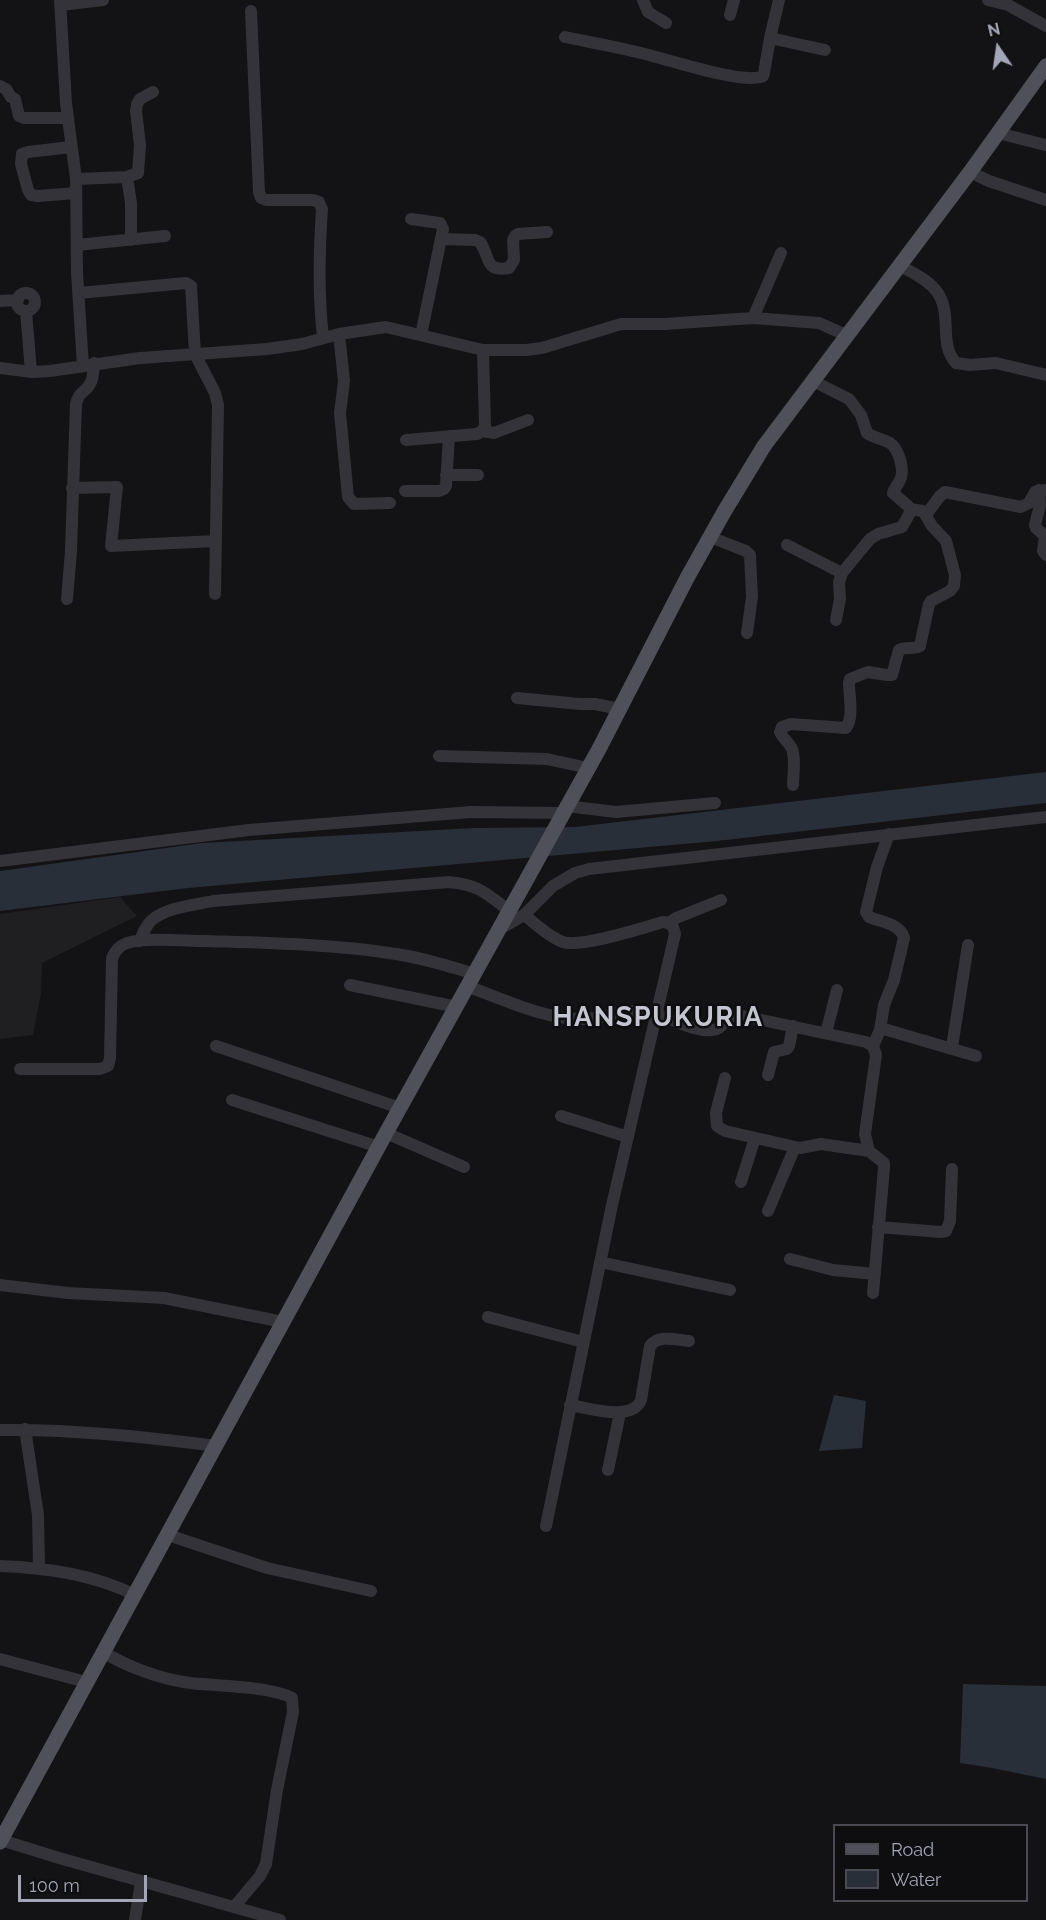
<!DOCTYPE html>
<style>
body{margin:0}
#map{position:relative;width:1046px;height:1920px;overflow:hidden;background:#131214;font-family:Raleway,sans-serif}
canvas{display:block}
.legend{position:absolute;left:833px;top:1824px;width:195px;height:78px;box-sizing:border-box;background:#0e0d0f;border:2px solid #4a4a52;margin:0;padding:8px 10px;list-style:none;font-size:18px;color:#a3a6b6}
.legend li{display:flex;align-items:center;gap:12px;height:30px}
.legend b{width:30px;border:2px solid #4a4a52}
.north{position:absolute;left:968px;top:18px;width:60px;height:60px;-webkit-text-stroke:4px #0e0d0f;paint-order:stroke;rotate:347deg;font-size:16px;font-weight:700;line-height:24px;text-align:center;color:#a3a6b6}
.north::after{content:'';display:block;margin:auto;width:21px;height:27px;background:#a3a6b6;clip-path:polygon(50% 0,100% 100%,50% 72%,0 100%)}
.scale{position:absolute;left:18px;top:1875px;width:129px;height:27px;box-sizing:border-box;border:3px solid #a3a6b6;border-top:0;padding-left:8px;font-size:18px;line-height:21px;white-space:nowrap;color:#a3a6b6;-webkit-text-stroke:4px #0e0d0f;paint-order:stroke}
</style>
<div id="map">
<canvas width="1046" height="1920"></canvas>
<ul class="legend">
<li><b style="height:8px;background:#4f5059"></b>Road</li>
<li><b style="height:16px;background:#282f39"></b>Water</li>
</ul>
<div class="north">N</div>
<div class="scale">100 m</div>
</div>
<script>
const context = document.querySelector('canvas').getContext('2d');
context.lineJoin = 'round';
function fillPath(path, color) { context.fillStyle = color; context.fill(path, 'evenodd'); }
function stroke(path, color, width, dash) { context.strokeStyle = color; context.lineWidth = width; context.lineCap = dash ? 'butt' : 'round'; context.setLineDash(dash || []); context.stroke(path); }
function drawText(font, color, halo, rows, align = 'center') {
  context.font = font + ' Raleway,sans-serif'; context.lineWidth = 5; context.setLineDash([]); context.textBaseline = 'middle'; context.strokeStyle = halo; context.fillStyle = color; for (const [text, x, y, turn = 0] of rows) {
    context.save(); context.translate(x, y); context.rotate((+turn || 0) * Math.PI / 180); context.textAlign = isNaN(turn) ? turn : align; if (halo) context.strokeText(text, 0, 0); context.fillText(text, 0, 0); context.restore();
  }
}
fillPath(new Path2D(`
 M120,897l17,19 -95,47 -1,31 -8,41 -33,4v-125z`), '#1f1e21');
fillPath(new Path2D(`
 M1046,772v31l-329,38 -529,47 -188,23v-40l202,-28 272,-15 101,-1z
 M834,1395l32,6 -4,47 -43,3z
 M963,1684l83,2v93l-54,-11 -32,-5z`), '#282f39');
stroke(new Path2D(`
 M60,0l6,103 10,76 1,94 6,93
 M643,0l5,12 18,11
 M988,0l20,5 38,21
 M61,5l42,-5
 M251,11l8,181 2,6 5,2h47l6,2 3,7c-3,43 -4,85 1,128
 M730,15l4,-15
 M565,37c24,5 48,9 72,15 24,5 108,34 126,24l1,-3 6,-35 9,-38
 M770,38l55,12
 M0,86l6,3 5,8 4,2 4,17 5,2h43
 M998,133l47,12
 M71,147l-43,5 -6,2 -1,10 7,26 3,5 7,1 38,-3
 M970,172l19,9 57,19
 M127,177l4,26v37
 M76,179l51,-2 11,-4 2,-28 -4,-34 1,-7 3,-5 13,-7
 M411,219l29,4 3,6 -22,106
 M441,239l34,1 5,2c11,16 4,30 29,26l5,-8 -1,-20 2,-4 3,-2 29,-2
 M77,245l88,-9
 M899,265c12,7 30,15 38,27 16,21 1,52 19,71l14,2 26,-2 50,12
 M79,293l107,-10 5,3 4,68 20,39 3,12 -3,189
 M17 302a9 9 0 1 1 18 0a9 9 0 1 1-18 0Z
 M0,301l18,-1
 M26,311l5,61
 M753,318l28,-65
 M339,334l5,47 -4,32 8,84 6,7 36,-1
 M0,368l32,4 18,-1 90,-13 127,-9 35,-5 37,-10 47,-7 97,23h43l16,-2 79,-24h43l89,-6 66,5 29,13
 M813,381l36,18 12,16 6,18c7,5 16,6 23,10 9,6 15,28 10,37 -2,5 -6,8 -7,13l15,13 3,5 -9,16 -24,7 -8,5 -28,34 -3,9 1,17 -4,21
 M482,431l12,2 34,-13
 M406,440l71,-6 5,-3 3,-5 -2,-76
 M446,475h32
 M72,488l45,-1 -6,59 105,-5
 M1039,490l1,15 -5,20 1,3 9,8 -2,15 3,4
 M405,491h34l5,-2 2,-3 3,-50
 M926,515l14,-19 5,-4 76,15 8,-4 6,-11 11,-2
 M710,537l36,14 4,4 2,42 -5,36
 M787,545l55,28
 M67,599l4,-48 5,-147c3,-13 9,-11 14,-20 4,-6 3,-14 4,-21
 M517,698l63,6h15l25,5
 M439,756l108,3 41,9
 M793,785c0,-11 3,-26 -1,-36 -3,-7 -9,-10 -12,-17l2,-5 9,-3 55,4c8,-11 3,-32 3,-45l1,-4 18,-7 19,3h5l7,-25c7,-4 14,0 21,-4l9,-42 2,-3 19,-10 4,-5 1,-11 -9,-34 -14,-15 -9,-15 -13,-2
 M566,806l50,6 99,-9
 M0,861l249,-31 222,-18 91,1
 M524,915c12,9 25,22 39,27 17,6 80,-14 100,-20l6,1 4,4 2,7 -63,271 -66,321
 M669,923l7,-5 45,-18
 M498,930l26,-15 29,-29 22,-13 14,-4 457,-52
 M140,941c3,-8 6,-16 12,-21 16,-13 42,-15 61,-19l236,-19c30,3 37,11 59,28
 M350,985l107,22
 M469,987c34,12 77,33 114,32 20,0 39,-10 59,-8 23,2 47,21 70,19 12,0 11,-14 26,-15l128,27 7,4 3,9 -11,79 4,17 15,12v5l-11,125
 M880,1030l4,-25 10,-25 10,-42c-3,-14 -23,-16 -35,-21l-3,-5 11,-45 12,-33
 M826,1033l11,-43
 M216,1046l184,62
 M873,1046l7,-16 4,-1 92,27
 M952,1047l16,-102
 M20,1069h80l8,-3 2,-8 2,-100c4,-8 7,-12 15,-15 20,-6 57,-2 78,-2 64,2 127,3 191,13 27,4 53,12 79,20
 M768,1075l6,-23 13,-3 2,-3 4,-20
 M725,1078l-9,35 1,13 8,5 75,17 21,-4 48,7
 M232,1100l147,47
 M561,1116l67,21
 M386,1133l78,34
 M741,1182l14,-44
 M768,1211l27,-64
 M878,1227l63,5 5,-1 4,-10 2,-52
 M790,1259l43,11 42,4
 M600,1262l130,28
 M0,1285l68,8 96,5 119,24
 M488,1317l95,25
 M570,1405c19,3 62,17 71,-5l9,-54c9,-12 26,-6 39,-5
 M25,1429l13,86 1,54
 M0,1430c72,-1 145,7 217,16
 M608,1470l12,-57
 M168,1535l99,33 104,23
 M0,1566c46,2 93,8 135,29
 M103,1652c25,15 57,27 87,31 26,3 81,3 102,15l1,14 -16,78 -11,74 -6,12 -26,31
 M0,1659l86,23
 M1,1840l58,18 221,62
 M135,1920l6,-39`), '#333339', 12);
stroke(new Path2D(`
 M0,1842l386,-709 213,-384 88,-171 37,-66 40,-66 206,-274 76,-106`), '#4f5059', 15);
context.letterSpacing = '1.5px';
drawText('bold 27px', '#c4c6d1', '#0e0d0f', [
 ["HANSPUKURIA",658,1018]
]);
context.letterSpacing = '0px';
</script>
